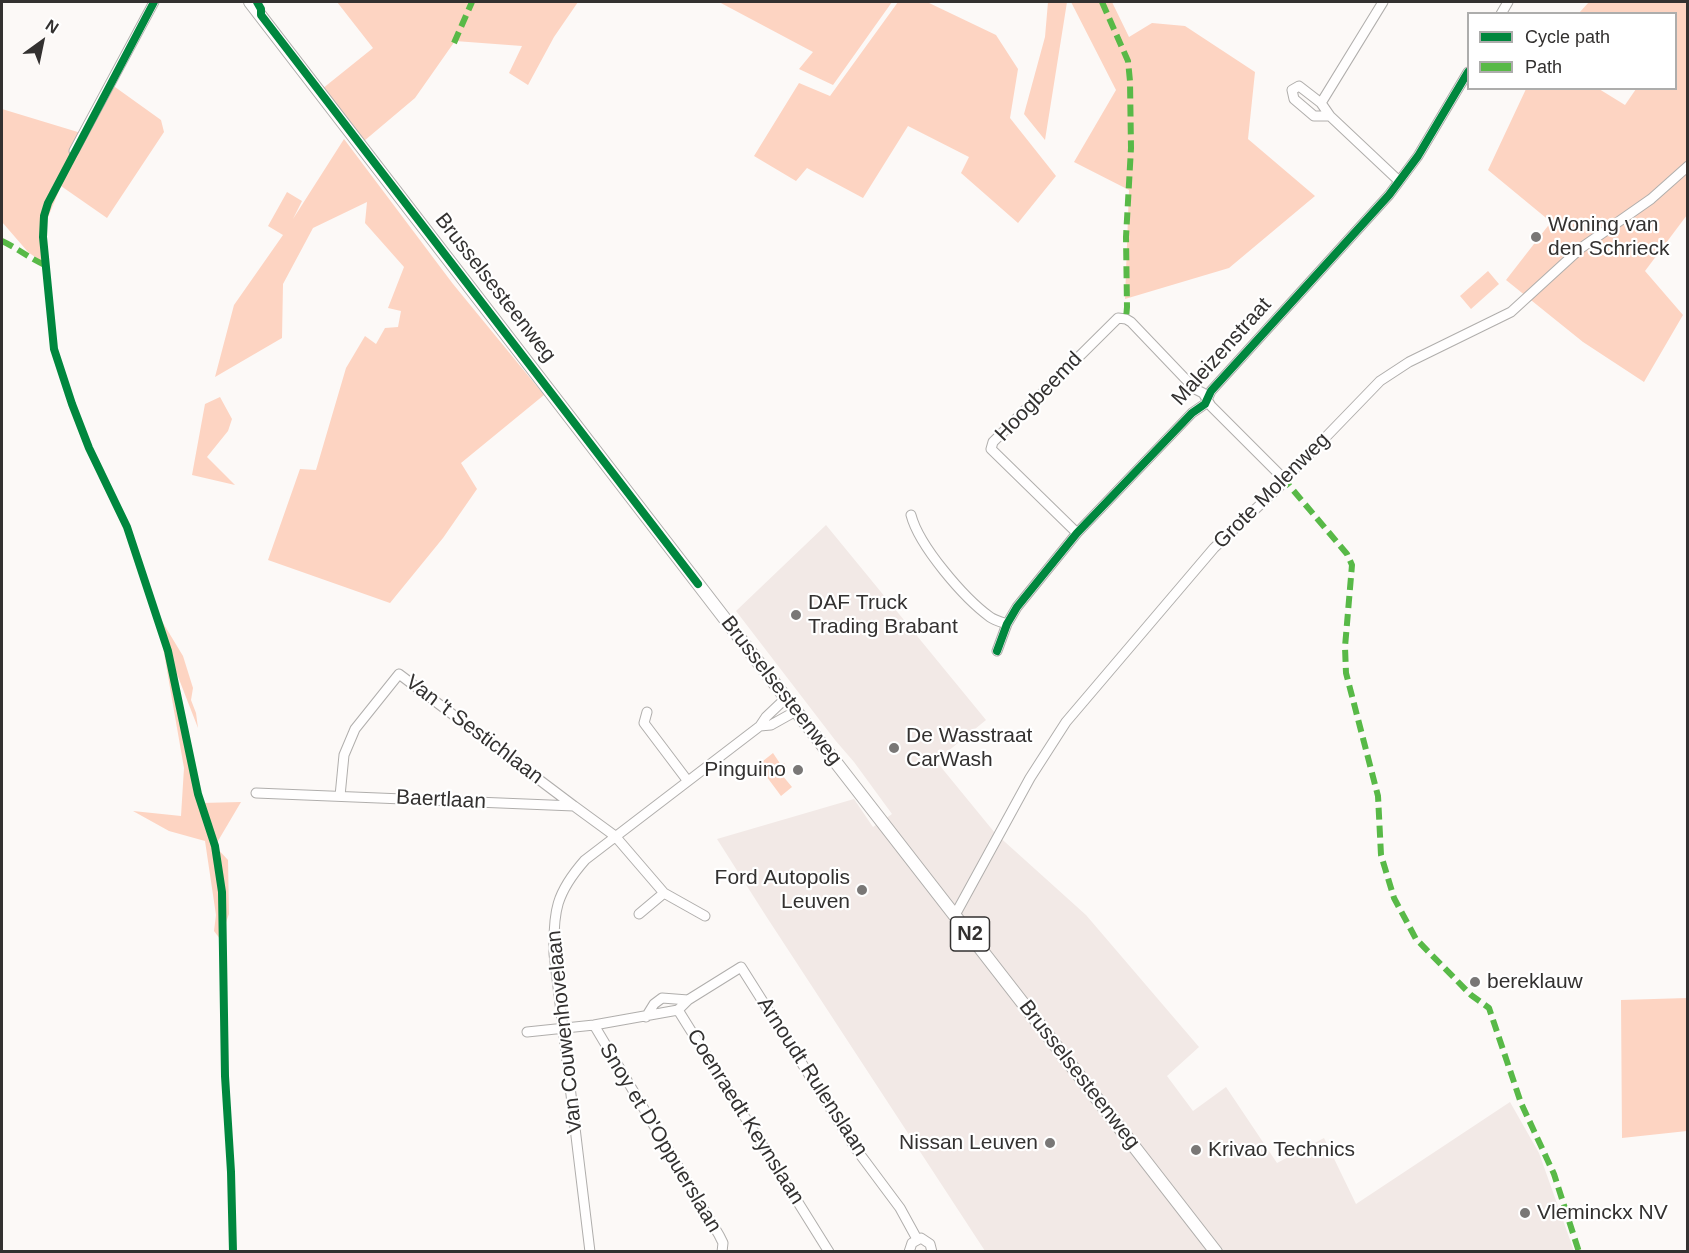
<!DOCTYPE html>
<style>
body{margin:0}
#map{position:relative;width:1689px;height:1253px;overflow:hidden;background:#fcf9f7;font-family:Helvetica,sans-serif}
canvas{display:block}
.frame{position:absolute;inset:0;border:3px solid #333130;pointer-events:none}
.legend{position:absolute;left:1467px;top:12px;width:210px;height:78px;box-sizing:border-box;background:#fff;border:2px solid #adadac;margin:0;padding:8px 10px;list-style:none;font-size:18px;color:#333130}
.legend li{display:flex;align-items:center;gap:12px;height:30px}
.legend b{width:30px;border:2px solid #adadac}
.north{position:absolute;left:12px;top:12px;width:60px;height:60px;-webkit-text-stroke:4px #fff;paint-order:stroke;rotate:33deg;font-size:16px;font-weight:700;line-height:24px;text-align:center;color:#333130}
.north::after{content:'';display:block;margin:auto;width:21px;height:27px;background:#333130;clip-path:polygon(50% 0,100% 100%,50% 72%,0 100%)}
</style>
<div id="map">
<canvas width="1689" height="1253"></canvas>
<div class="frame"></div>
<ul class="legend">
<li><b style="height:8px;background:#00873e"></b>Cycle path</li>
<li><b style="height:8px;background:#58b947"></b>Path</li>
</ul>
<div class="north">N</div>
</div>
<script>
const context = document.querySelector('canvas').getContext('2d');
context.lineJoin = 'round';
function fillPath(path, color) { context.fillStyle = color; context.fill(path, 'evenodd'); }
function stroke(path, color, width, dash) { context.strokeStyle = color; context.lineWidth = width; context.lineCap = dash ? 'butt' : 'round'; context.setLineDash(dash || []); context.stroke(path); }
function drawText(font, color, halo, rows, align = 'center') {
  context.font = font + ' Helvetica,sans-serif'; context.lineWidth = 4.5; context.setLineDash([]); context.textBaseline = 'middle'; context.strokeStyle = halo; context.fillStyle = color; for (const [text, x, y, turn = 0] of rows) {
    context.save(); context.translate(x, y); context.rotate((+turn || 0) * Math.PI / 180); context.textAlign = isNaN(turn) ? turn : align; if (halo) context.strokeText(text, 0, 0); context.fillText(text, 0, 0); context.restore();
  }
}
fillPath(new Path2D(`
 M826,525l160,195 -50,41 59,72 91,82 113,132 -32,29 26,35 33,-24 51,76 47,-25 32,66 154,-102 29,51 35,98h-589l-219,-335 -49,-77 137,-40 19,28 19,-13 -38,-52 -19,-22 -99,-129 -13,6 13,-6z`), '#f2e9e6');
fillPath(new Path2D(`
 M337,2h241l-24,35 -26,48 -19,-12 13,-27 -67,-5 -40,57 -51,43 -42,-52 51,-41z
 M719,2h173l-59,83 -34,-16 14,-17z
 M898,2h29l69,33 22,34 -8,49 46,58 -38,47 -57,-50 8,-16 -61,-31 -45,72 -56,-30 -11,13 -42,-25 45,-73 31,13z
 M1048,2h19l-22,138 -21,-26 21,-77z
 M1071,2h41l17,35 23,-14 33,3 70,46 -7,67 67,57 -86,72 -104,31 4,-109 -55,-28 42,-72z
 M1589,2h98v213l-42,56 38,44 -39,67 -61,-40 -77,-62 45,-58 -63,-52 38,-81h73l26,16 11,-16 40,-1v-74l-97,-1z
 M115,87l46,33 3,12 -57,86 -46,-32 -15,36 -1,26 -4,1 1,13 -14,-10 -26,-30v-113l79,24 31,-45z
 M344,139l109,145 91,111 -83,68 16,26 -34,49 -53,65 -122,-43 32,-91 16,1 30,-102 19,-32 11,8 9,-16 13,-1 3,-16 -13,-3 16,-41 -39,-44 2,-21 -54,26 -30,56 -1,54 -67,39 19,-72 49,-70 -15,-9 19,-34 15,9 -9,18z
 M1488,271l11,13 -28,25 -11,-13z
 M220,397l12,22 -4,12 -21,26 28,28 -43,-10 13,-71z
 M157,613l26,43 10,32 -2,12 5,13 2,15 -28,-72 31,147 40,-1 -26,44 13,14 1,54 -9,25 -6,-8 2,-16 -11,-74 -36,-10 -36,-20 48,5 3,-48z
 M773,753l8,12 3,-2 3,4 -5,8 10,12 -11,9 -23,-31z
 M1687,998v133l-65,7 -1,-138z`), '#fdd4c2');
const minor = new Path2D(`
 M1501,14l7,-12
 M1299,86l22,17 9,13h-16l-20,-17 -2,-9z
 M1321,103l62,-101
 M1330,116l69,65
 M74,151l80,-149
 M1282,477l10,-5 88,-91 29,-19 102,-50 70,-64 70,-49 37,-33
 M911,515c8,31 53,83 79,102 4,3 11,5 17,7
 M1077,533l-86,-84 2,-7 125,-124 8,1 5,3 64,67 8,4 8,13 71,71
 M997,651l10,-27 10,-17 60,-74 115,-120 13,-9 6,-13 178,-196 29,-39 50,-84
 M647,712l-3,11 43,57
 M760,726l11,-1 25,-14
 M256,793l318,13 41,30 49,57 -25,21
 M340,796l4,-41 11,-26 44,-55 175,132
 M664,893l41,23
 M955,915l75,-137 36,-56 148,-174 66,-62 2,-9
 M678,1010l10,-10 53,-33 115,182 44,59 17,31
 M646,1017l8,-13 8,-6 26,2
 M594,1025l125,210 4,8 -1,9
 M527,1032l67,-7 84,-15 151,242
 M590,1252l-36,-298c-1,-43 2,-61 31,-94l175,-134 6,-9 20,-19
 M909,1252l3,-9 9,-5 9,6 2,8`);
const major = new Path2D(`
 M250,2l532,691 434,559`);
stroke(minor, '#b0aeac', 11);
stroke(major, '#b0aeac', 14);
stroke(minor, '#fffefe', 9);
stroke(major, '#fffefe', 12);
stroke(new Path2D(`
 M1102,2l26,59 2,20 1,67 -5,89 1,70 -1,12
 M454,43l18,-41
 M2,241c15,7 27,17 43,24
 M1282,477l65,77 5,11 -7,82 1,26 32,123 3,59 13,43 22,41 55,56 18,13 32,95 33,71 25,78`), '#58b947', 6, [12, 6]);
stroke(new Path2D(`
 M154,2l-106,201 -4,13 -1,21 11,112 18,55 17,44 38,79 41,124 30,143 17,52 7,46 3,184 6,96 2,80
 M257,2l4,7v6l437,569
 M997,651l10,-27 10,-17 60,-74 115,-120 13,-9 6,-13 178,-196 29,-39 50,-84`), '#00873e', 8);
for (const [x, y, r, color] of [
 [1536,237,6,"#797776"],
 [796,615,6,"#797776"],
 [894,748,6,"#797776"],
 [798,770,6,"#797776"],
 [862,890,6,"#797776"],
 [1475,982,6,"#797776"],
 [1050,1143,6,"#797776"],
 [1196,1150,6,"#797776"],
 [1525,1213,6,"#797776"]
]) { const dot = new Path2D(); dot.arc(x, y, r, 0, 2 * Math.PI); context.fillStyle = color; context.fill(dot); stroke(dot, '#fff', 2); }
for (const [x, y, w] of [
 [970,934,39]
]) { const box = new Path2D(); box.roundRect(x - w / 2, y - 17, w, 34, 4.5); context.fillStyle = '#fff'; context.fill(box); stroke(box, '#333130', 1.5); }
drawText('bold 20px', '#333130', null, [
 ["N2",970,934]
]);
drawText('21px', '#333130', '#fff', [
 ["Woning van",1548,225],
 ["den Schrieck",1548,249],
 ["DAF Truck",808,603],
 ["Trading Brabant",808,627],
 ["De Wasstraat",906,736],
 ["CarWash",906,760],
 ["Pinguino",786,770,"right"],
 ["Ford Autopolis",850,878,"right"],
 ["Leuven",850,902,"right"],
 ["bereklauw",1487,982],
 ["Nissan Leuven",1038,1143,"right"],
 ["Krivao Technics",1208,1150],
 ["Vleminckx NV",1537,1213]
], 'left');
drawText('21px', '#333130', '#fff', [
 ["Brusselsesteenweg",495,288,52],
 ["Maleizenstraat",1222,352,-48],
 ["Hoogbeemd",1039,397,-46],
 ["Grote Molenweg",1272,491,-45],
 ["Brusselsesteenweg",781,691,52],
 ["Van 't Sestichlaan",474,730,37],
 ["Baertlaan",441,800,3],
 ["Van Couwenhovelaan",565,1032,-96],
 ["Brusselsesteenweg",1079,1075,52],
 ["Arnoudt Rulenslaan",812,1077,57],
 ["Coenraedt Keynslaan",745,1117,58],
 ["Snoy et D'Oppuerslaan",660,1138,59]
]);
</script>
